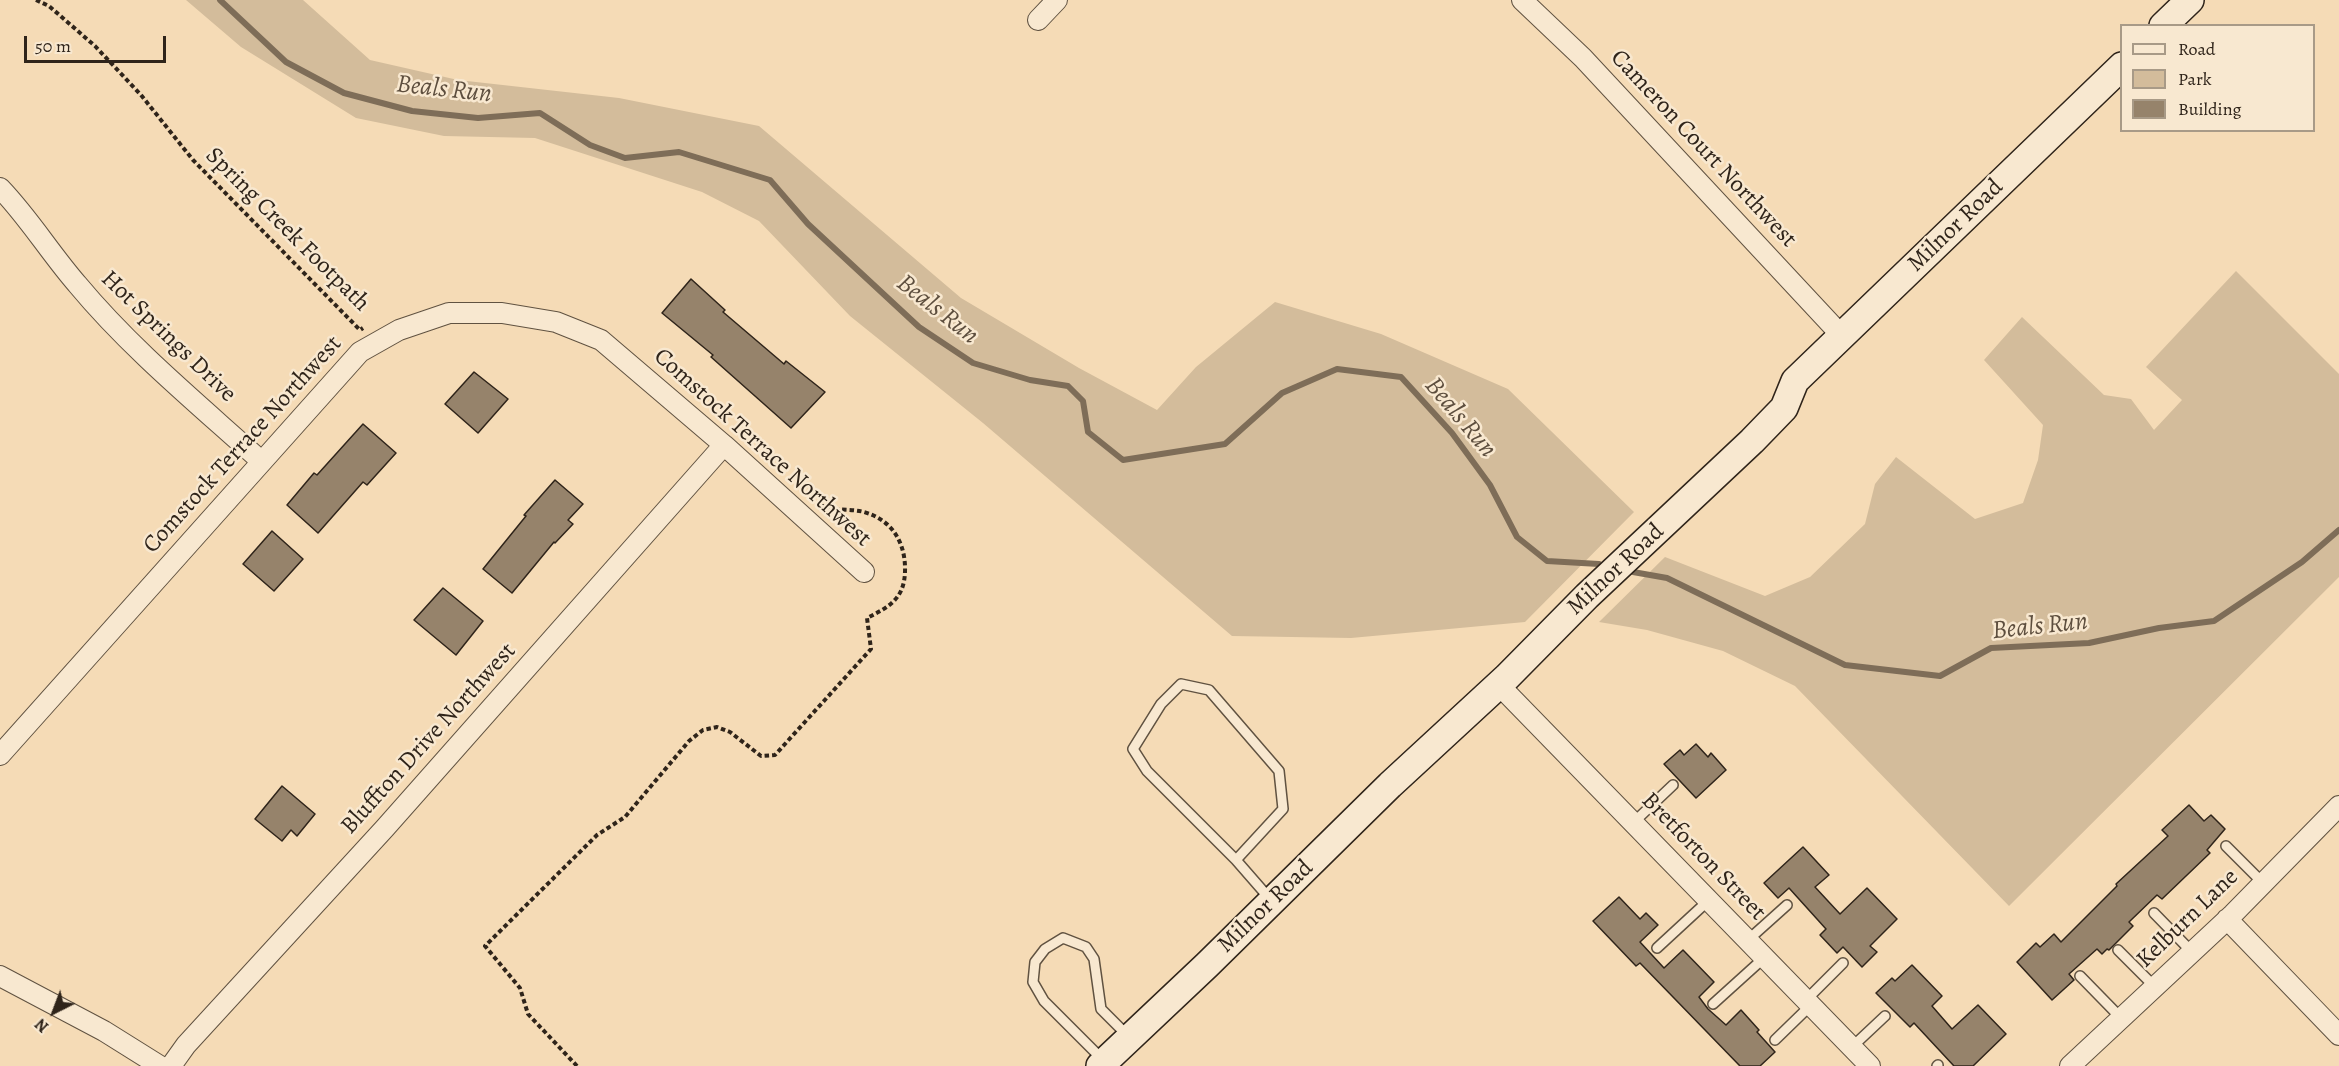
<!DOCTYPE html>
<style>
body{margin:0}
#map{position:relative;width:2339px;height:1066px;overflow:hidden;background:#f5dbb6;font-family:Alegreya,serif}
canvas{display:block}
.legend{position:absolute;left:2120px;top:24px;width:195px;height:108px;box-sizing:border-box;background:#f8e8d0;border:2px solid #a89a87;margin:0;padding:8px 10px;list-style:none;font-size:18px;color:#2f241a}
.legend li{display:flex;align-items:center;gap:12px;height:30px}
.legend b{width:30px;border:2px solid #a89a87}
.north{position:absolute;left:24px;top:982px;width:60px;height:60px;-webkit-text-stroke:4px #f8e8d0;paint-order:stroke;rotate:222deg;font-size:16px;font-weight:700;line-height:24px;text-align:center;color:#2f241a}
.north::after{content:'';display:block;margin:auto;width:21px;height:27px;background:#2f241a;clip-path:polygon(50% 0,100% 100%,50% 72%,0 100%)}
.scale{position:absolute;left:24px;top:36px;width:142px;height:27px;box-sizing:border-box;border:3px solid #2f241a;border-top:0;padding-left:8px;font-size:18px;line-height:21px;white-space:nowrap;color:#2f241a;-webkit-text-stroke:4px #f8e8d0;paint-order:stroke}
</style>
<div id="map">
<canvas width="2339" height="1066"></canvas>
<ul class="legend">
<li><b style="height:8px;background:#f8e8d0"></b>Road</li>
<li><b style="height:16px;background:#d3bc9b"></b>Park</li>
<li><b style="height:16px;background:#96836b"></b>Building</li>
</ul>
<div class="north">N</div>
<div class="scale">50 m</div>
</div>
<script>
const context = document.querySelector('canvas').getContext('2d');
context.lineJoin = 'round';
function fillPath(path, color) { context.fillStyle = color; context.fill(path, 'evenodd'); }
function stroke(path, color, width, dash) { context.strokeStyle = color; context.lineWidth = width; context.lineCap = dash ? 'butt' : 'round'; context.setLineDash(dash || []); context.stroke(path); }
function drawText(font, color, halo, rows, align = 'center') {
  context.font = font + ' Alegreya,serif'; context.lineWidth = 5; context.setLineDash([]); context.textBaseline = 'middle'; context.strokeStyle = halo; context.fillStyle = color; for (const [text, x, y, turn = 0] of rows) {
    context.save(); context.translate(x, y); context.rotate((+turn || 0) * Math.PI / 180); context.textAlign = isNaN(turn) ? turn : align; if (halo) context.strokeText(text, 0, 0); context.fillText(text, 0, 0); context.restore();
  }
}
fillPath(new Path2D(`
 M186,0h117l67,60 88,20 161,18 140,28 202,172 118,70 78,42 39,-43 79,-65 106,32 127,55 126,123 -109,110 -174,16 -119,-2 -249,-213 -133,-107 -91,-95 -57,-29 -167,-54 -91,-2 -88,-18 -115,-71z
 M2236,271l103,103v203l-330,329 -214,-220 -72,-35 -76,-21 -48,-8 66,-65 100,39 45,-19 55,-53 10,-40 21,-27 79,62 48,-16 15,-43 5,-35 -59,-65 38,-43 82,78 27,4 23,31 28,-30 -36,-33z`), '#d3bc9b');
stroke(new Path2D(`
 M220,0l66,62 58,31 68,18 66,7 62,-5 50,32 35,13 54,-6 91,28 38,44 111,103 54,36 57,17 38,6 15,15 5,31 35,28 102,-16 57,-51 55,-24 64,8 51,56 38,52 27,52 30,24 52,3
 M1633,572l34,6 178,87 95,11 51,-28 98,-5 70,-15 55,-7 88,-59 37,-32`), '#7e6d58', 6);
const building = new Path2D(`
 M691,279l34,31 -2,2 61,52 2,-3 39,31 -34,36 -80,-71 2,-2 -51,-42z
 M474,372l34,27 -30,34 -33,-29z
 M363,424l33,29 -29,32 -4,-3 -45,51 -31,-28 27,-32 3,2z
 M555,480l28,24 -15,16 5,4 -18,19 -1,-1 -42,51 -29,-24 43,-53 -2,-1z
 M272,531l31,28 -29,32 -31,-27z
 M443,588l40,33 -27,34 -42,-35z
 M1696,744l12,13 3,-4 15,17 -30,28 -32,-34 16,-14 4,5z
 M282,786l33,28 -18,22 -6,-6 -9,11 -27,-22z
 M2189,805l15,16 7,-6 14,14 -18,21 3,3 -48,46 -5,-4 -28,27 4,4 -24,24 -2,-1 -5,5 -5,-5 -28,25 5,6 -22,20 -35,-38 19,-19 4,4 14,-13 7,8 56,-56 -1,-2 52,-48 -6,-6z
 M1803,847l26,28 -14,12 25,27 27,-26 30,31 -27,27 7,6 -15,15 -19,-20 -6,6 -17,-18 6,-6 -37,-41 -11,10 -14,-15z
 M1619,897l21,22 6,-6 12,12 -18,17 24,26 19,-18 31,32 -15,15 9,12 18,16 15,-15 18,20 -2,2 18,20 -15,14h-20l-100,-103 -4,3 -43,-45z
 M1912,965l30,31 -10,10 20,23 26,-24 28,29 -33,32h-19l-40,-43 -4,4 -34,-34 16,-15 3,3z`);
fillPath(building, '#96836b');
stroke(building, '#2f241a', 1.5);
const service = new Path2D(`
 M1634,822l39,-37
 M2226,846l37,37
 M1236,860l47,-51 -4,-38 -70,-81 -28,-6 -20,20 -28,45 14,22 89,89 34,39
 M2154,913l38,39
 M1748,940l39,-35
 M1657,948l52,-48
 M2118,950l37,37
 M2080,976l41,42
 M1806,1000l37,-37
 M1713,1004l52,-47
 M1775,1040l36,-35
 M1852,1047l33,-31
 M1102,1059l-58,-58 -11,-19 2,-20 10,-13 18,-11 23,9 8,12 7,50 28,28
 M1937,1066l1,-1`);
const minor = new Path2D(`
 M1522,0l61,58 259,278
 M1038,20l19,-20
 M0,188c29,30 50,65 77,96 54,65 121,120 184,177
 M1498,684l372,382
 M0,755l360,-403 39,-22 50,-17h53l54,9 45,18 123,105 140,127
 M2227,919l112,116
 M0,976l104,55 56,35
 M171,1066l15,-21 199,-217 339,-383
 M2070,1066l163,-152 106,-108`);
const secondary = new Path2D(`
 M2163,26l27,-26
 M1100,1066l107,-101 183,-180 117,-108 80,-81 165,-155 32,-33 11,-27 327,-315`);
stroke(service, '#605241', 12);
stroke(minor, '#605241', 22);
stroke(secondary, '#2f241a', 30);
stroke(new Path2D(`
 M36,0l13,6 46,40 46,49 52,65 167,170 3,-2
 M577,1066l-49,-52 -8,-26 -35,-42 112,-111 28,-18 64,-76 14,-11 14,-3 13,5 31,24 14,-1 96,-106 -4,-31c22,-11 37,-19 38,-46 1,-28 -12,-52 -41,-60 -15,-4 -31,0 -45,-8`), '#2f241a', 4, [4.5, 3]);
stroke(service, '#f8e8d0', 9);
stroke(minor, '#f8e8d0', 20);
stroke(secondary, '#f8e8d0', 27);
drawText('24px', '#2f241a', '#f8e8d0', [
 ["Cameron Court Northwest",1703,149,47],
 ["Milnor Road",1956,226,-44],
 ["Spring Creek Footpath",287,230,45],
 ["Hot Springs Drive",168,337,44],
 ["Comstock Terrace Northwest",243,445,-48],
 ["Comstock Terrace Northwest",762,448,42],
 ["Milnor Road",1616,570,-43],
 ["Bluffton Drive Northwest",429,739,-48],
 ["Bretforton Street",1703,857,46],
 ["Milnor Road",1266,907,-44],
 ["Kelburn Lane",2188,919,-44]
]);
drawText('italic 26px', '#5d4e3e', '#f8e8d0', [
 ["Beals Run",444,90,6],
 ["Beals Run",937,310,38],
 ["Beals Run",1460,418,50],
 ["Beals Run",2040,627,-6]
]);
</script>
